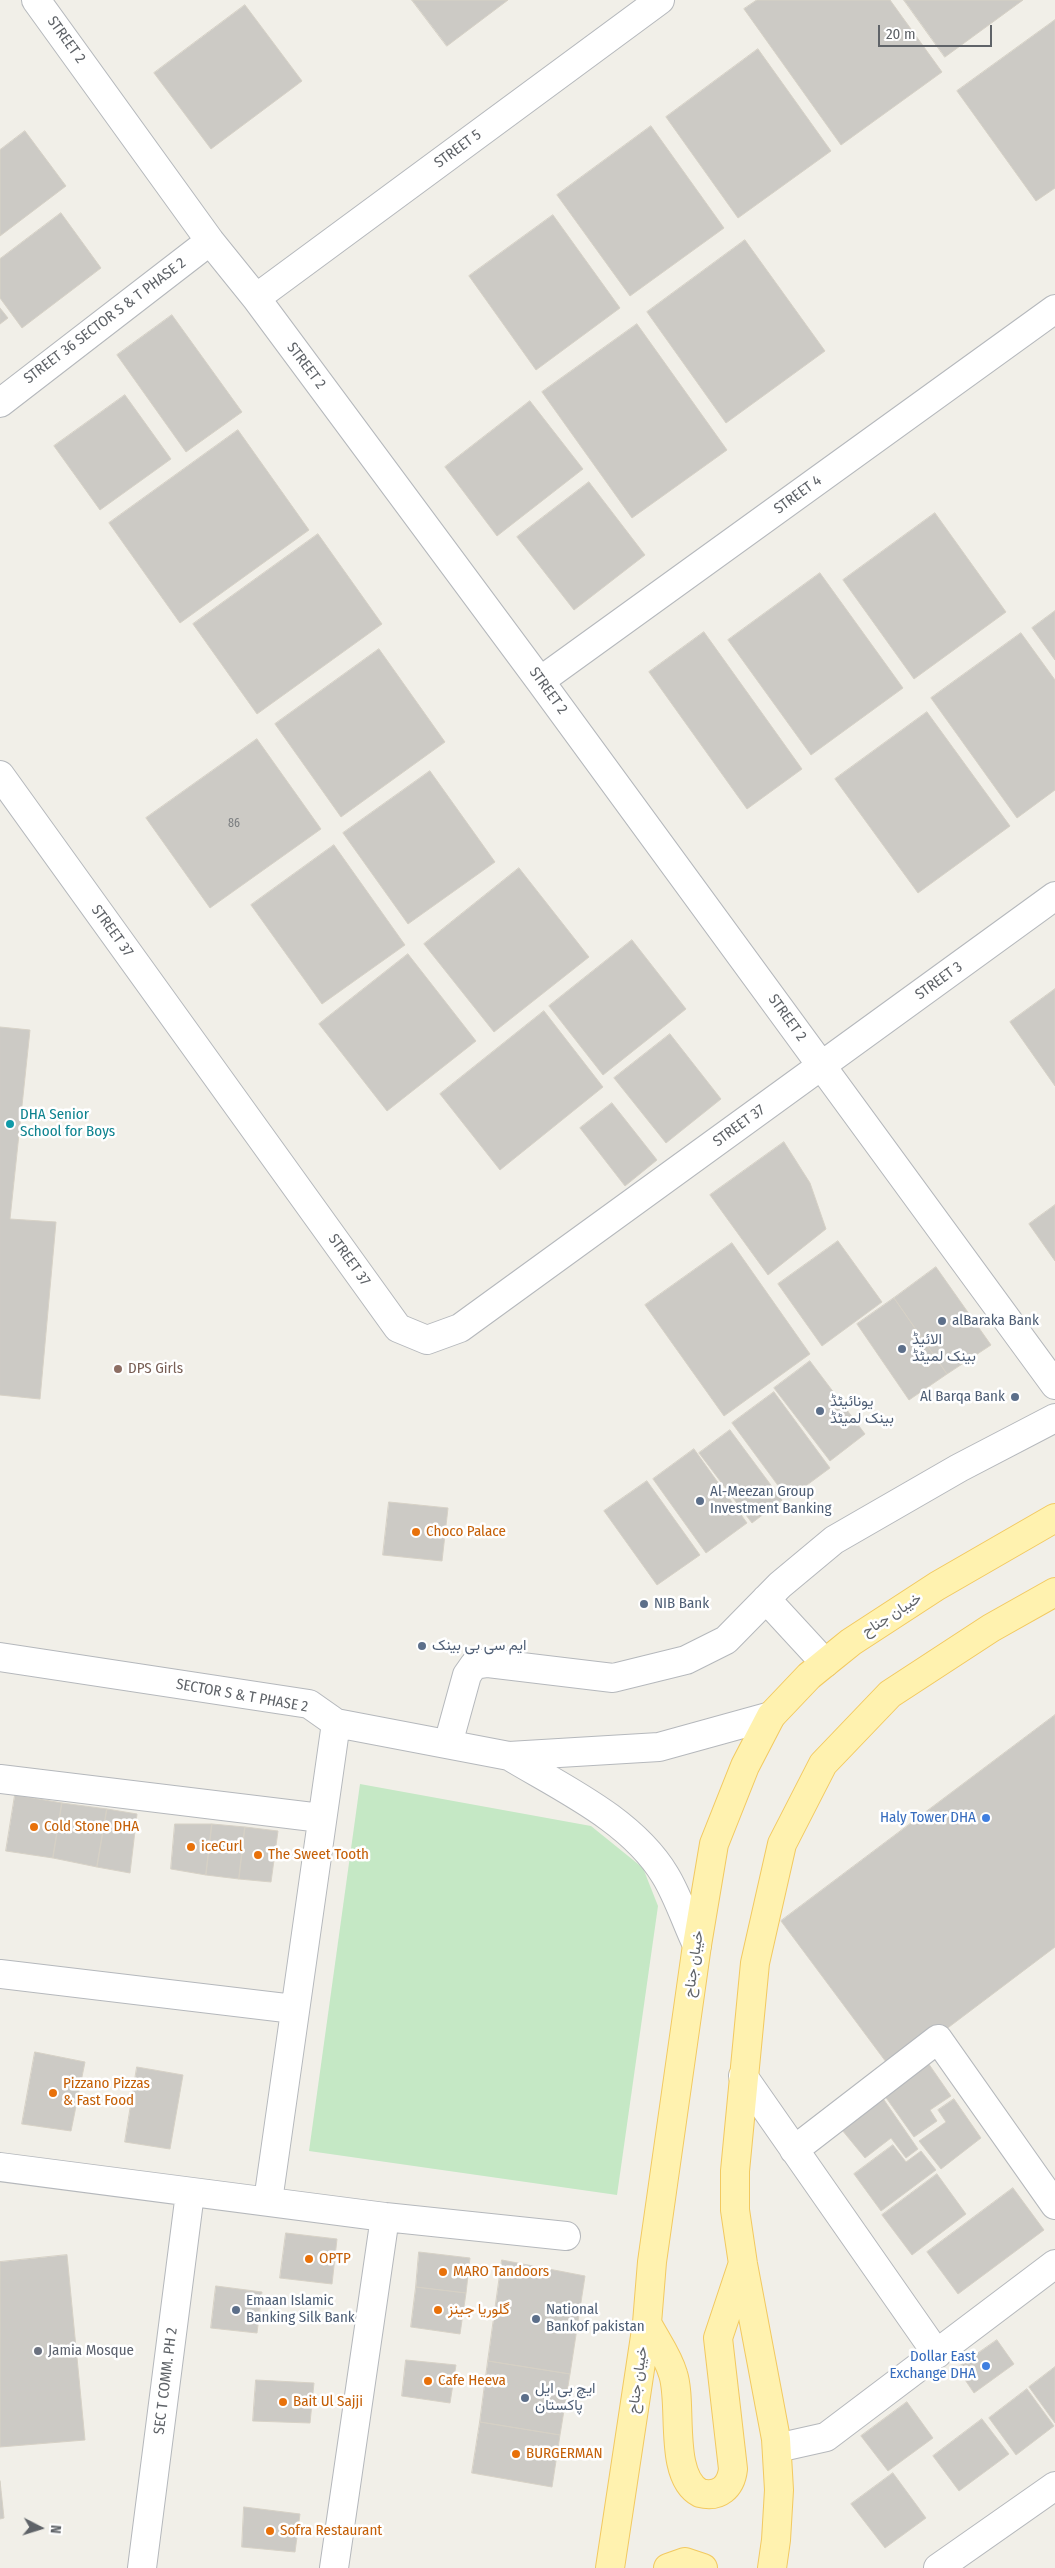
<!DOCTYPE html>
<meta charset="utf-8">
<style>
body{margin:0}
#map{position:relative;width:1055px;height:2568px;overflow:hidden;background:#f1efe8;font-family:"Fira Sans Condensed",sans-serif}
canvas{display:block}
.north{position:absolute;left:15px;top:2503px;width:50px;height:50px;-webkit-text-stroke:4px #fff;paint-order:stroke;rotate:95deg;font-size:14px;font-weight:700;line-height:20px;text-align:center;color:#5f6368}
.north::after{content:'';display:block;margin:auto;width:18px;height:22px;background:#5f6368;clip-path:polygon(50% 0,100% 100%,50% 72%,0 100%)}
.scale{position:absolute;left:878px;top:25px;width:114px;height:22px;box-sizing:border-box;border:2px solid #5f6368;border-top:0;padding-left:6px;font-size:15px;line-height:18px;white-space:nowrap;color:#5f6368;-webkit-text-stroke:4px #fff;paint-order:stroke}
</style>
<div id="map">
<canvas width="1055" height="2568"></canvas>
<div class="north">N</div>
<div class="scale">20 m</div>
</div>
<script>
const context = document.querySelector('canvas').getContext('2d');
context.lineJoin = 'round';
function fillPath(path, color) { context.fillStyle = color; context.fill(path, 'evenodd'); }
function stroke(path, color, width, dash) { context.strokeStyle = color; context.lineWidth = width; context.lineCap = dash ? 'butt' : 'round'; context.setLineDash(dash || []); context.stroke(path); }
function drawText(font, color, halo, rows, align = 'center') {
  context.font = font + ' "Fira Sans Condensed",Vazirmatn,sans-serif'; context.lineWidth = 5; context.setLineDash([]); context.textBaseline = 'middle'; context.strokeStyle = halo; context.fillStyle = color; for (const [text, x, y, turn = 0] of rows) {
    context.save(); context.translate(x, y); context.rotate((+turn || 0) * Math.PI / 180); context.textAlign = isNaN(turn) ? turn : align; if (halo) context.strokeText(text, 0, 0); context.fillText(text, 0, 0); context.restore();
  }
}
fillPath(new Path2D(`
 M360,1784l231,42 52,42 15,38 -41,289 -308,-44z`), '#c5e8c5');
const building = new Path2D(`
 M412,0h96l-61,46z
 M757,0h133l52,72 -101,73 -97,-136z
 M904,0h119l-78,57z
 M245,5l57,76 -91,68 -57,-76z
 M1055,20v168l-19,13 -79,-110z
 M758,49l73,102 -93,67 -72,-101z
 M651,126l73,102 -94,68 -73,-101z
 M25,131l41,55 -66,50v-86z
 M61,213l40,55 -79,60 -22,-30v-39z
 M553,215l67,93 -84,62 -67,-94z
 M745,240l80,111 -99,72 -79,-111z
 M0,308l8,10 -8,6z
 M172,315l70,97 -56,40 -69,-97z
 M637,324l90,126 -95,68 -90,-126z
 M125,395l46,64 -71,51 -46,-64z
 M530,401l53,68 -86,67 -52,-69z
 M238,430l71,100 -129,93 -71,-100z
 M589,482l56,73 -71,55 -57,-73z
 M935,513l71,99 -92,67 -71,-99z
 M318,534l64,90 -125,90 -64,-90z
 M820,573l83,115 -92,67 -83,-115z
 M1055,611v49l-23,-32z
 M704,632l98,137 -55,40 -98,-137z
 M1021,633l34,47v110l-38,28 -86,-120z
 M379,649l66,93 -104,75 -66,-93z
 M927,712l83,114 -92,67 -83,-114z
 M257,739l64,90 -111,79 -64,-90z
 M430,771l65,91 -87,62 -65,-91z
 M334,845l71,100 -83,59 -71,-99z
 M519,868l70,89 -95,75 -70,-88z
 M632,940l54,69 -83,66 -54,-69z
 M408,954l68,87 -89,70 -68,-87z
 M1055,989v97l-45,-64z
 M544,1011l59,76 -103,83 -60,-76z
 M0,1027l30,3 -20,189 46,3 -16,177 -40,-4z
 M670,1034l51,65 -55,44 -52,-65z
 M612,1103l45,57 -32,26 -45,-58z
 M784,1142l26,41 16,46 -58,46 -58,-80z
 M1055,1205v56l-26,-37z
 M838,1241l44,61 -60,44 -44,-62z
 M732,1243l78,111 -86,62 -79,-111z
 M936,1267l55,78 -44,29 -53,-76z
 M894,1298l53,76 -38,26 -52,-76z
 M810,1361l55,73 -35,27 -56,-73z
 M774,1392l56,76 -42,31 -56,-76z
 M730,1430l52,70 -30,23 -53,-70z
 M694,1449l53,74 -41,30 -53,-74z
 M647,1481l53,74 -43,30 -53,-74z
 M389,1502l59,6 -6,53 -59,-6z
 M1055,1715v232l-163,123 -111,-149z
 M15,1795l47,8 -9,55 -47,-7z
 M62,1803l45,6 -10,58 -44,-9z
 M107,1809l30,5 -7,59 -33,-6z
 M175,1824h37l-6,51 -35,-6z
 M212,1824l33,3 -6,52 -33,-4z
 M245,1827l33,4 -7,51 -32,-3z
 M35,2052l50,10 -14,69 -49,-7z
 M926,2060l25,36 -21,14 7,11 -23,16 -32,-45z
 M137,2067l46,8 -13,74 -45,-7z
 M882,2097l36,52 -12,9 -15,-20 -26,20 -23,-28z
 M954,2099l27,39 -40,31 -22,-28 27,-19 -8,-12z
 M893,2145l13,17 15,-11 15,19 -55,41 -27,-37z
 M937,2174l29,40 -54,41 -30,-40z
 M1013,2188l31,42 -86,64 -31,-42z
 M286,2233l51,6 -5,45 -52,-6z
 M419,2252l51,6 -4,35 -50,-6z
 M67,2255l18,185 -85,7v-185z
 M502,2260l83,16 -15,98 -82,-13z
 M216,2286l46,6 -5,41 -46,-5z
 M416,2287l50,6 -6,41 -49,-7z
 M997,2340l17,24 -40,29 -17,-25z
 M406,2360l50,5 -6,38 -48,-7z
 M488,2361l82,13 -10,61 -80,-13z
 M1055,2367v56l-26,-36z
 M256,2380l58,3 -4,40 -57,-2z
 M1027,2389l27,37 -38,29 -27,-37z
 M907,2402l26,36 -45,33 -27,-35z
 M982,2419l27,35 -50,37 -26,-35z
 M480,2422l80,13 -8,52 -80,-14z
 M893,2473l33,45 -41,30 -34,-44z
 M0,2481l4,37 -4,1z
 M244,2507l56,7 -5,38 -53,-5z`);
fillPath(building, '#cccac5');
stroke(building, '#d6d1c6', 1);
const minor = new Path2D(`
 M36,0l174,241 46,57 284,383 515,704
 M256,298l404,-298
 M0,403l210,-162
 M540,681l515,-372
 M0,775l398,553 29,12 33,-12 595,-432
 M766,1599l59,64
 M0,1657l309,47 27,19 173,33 150,-9 112,-31
 M448,1744l19,-69 7,-10 14,-2 125,15 73,-18 40,-20 54,-55 54,-45 125,-72 96,-50
 M509,1756c53,32 123,64 156,119 13,21 21,47 32,70
 M0,1779l321,39
 M0,1974l294,35
 M743,2076l194,278
 M794,2150l144,-111 117,166
 M0,2167l385,50 181,19
 M268,2201l68,-478
 M777,2448l49,-11 229,-173
 M142,2568l48,-375
 M334,2568l51,-351
 M938,2568l117,-82`);
const major = new Path2D(`
 M647,2323c8,16 21,33 26,51 10,30 -5,102 27,119 19,5 31,-6 33,-24l-15,-131 24,-72
 M610,2568l37,-245 5,-61 45,-317 17,-101 31,-78 26,-50 38,-40 16,-13 26,-21 86,-56 118,-68
 M668,2568l17,-6 18,6
 M772,2568l4,-28 3,-50 -3,-51 -33,-175 -8,-54v-39l20,-208 27,-119 41,-80 67,-70 101,-66 64,-36`);
stroke(minor, '#b5b8bc', 30);
stroke(major, '#f2c960', 30);
stroke(minor, '#fff', 28);
stroke(major, '#fff2af', 28);
for (const [x, y, r, color] of [
 [10,1124,5,"#0f9aa8"],
 [942,1321,5,"#5c6f8a"],
 [902,1349,5,"#5c6f8a"],
 [118,1369,5,"#8d6e63"],
 [1015,1397,5,"#5c6f8a"],
 [820,1411,5,"#5c6f8a"],
 [700,1501,5,"#5c6f8a"],
 [416,1532,5,"#e8710a"],
 [644,1604,5,"#5c6f8a"],
 [422,1646,5,"#5c6f8a"],
 [986,1818,5,"#3f7fe0"],
 [34,1827,5,"#e8710a"],
 [191,1847,5,"#e8710a"],
 [258,1855,5,"#e8710a"],
 [53,2093,5,"#e8710a"],
 [309,2259,5,"#e8710a"],
 [443,2272,5,"#e8710a"],
 [236,2310,5,"#5c6f8a"],
 [438,2310,5,"#e8710a"],
 [536,2319,5,"#5c6f8a"],
 [38,2351,5,"#6b7280"],
 [986,2366,5,"#3f7fe0"],
 [428,2381,5,"#e8710a"],
 [525,2398,5,"#5c6f8a"],
 [283,2402,5,"#e8710a"],
 [516,2454,5,"#e8710a"],
 [270,2531,5,"#e8710a"]
]) { const dot = new Path2D(); dot.arc(x, y, r, 0, 2 * Math.PI); context.fillStyle = color; context.fill(dot); stroke(dot, '#fff', 2); }
drawText('12px', '#7a7d7f', null, [
 ["86",234,824]
]);
drawText('15px', '#5f6368', '#fff', [
 ["STREET 2",66,40,54],
 ["STREET 5",458,149,-36],
 ["STREET 36 SECTOR S & T PHASE 2",105,321,-37],
 ["STREET 2",306,366,53],
 ["STREET 4",798,495,-36],
 ["STREET 2",548,691,54],
 ["STREET 37",112,931,54],
 ["STREET 3",939,981,-36],
 ["STREET 2",787,1018,54],
 ["STREET 37",739,1126,-36],
 ["STREET 37",349,1260,54],
 ["خیبان جناح",892,1615,-33],
 ["SECTOR S & T PHASE 2",242,1696,10],
 ["خیبان جناح",694,1964,-82],
 ["خیبان جناح",638,2380,-82],
 ["SEC T COMM. PH 2",166,2381,-83]
]);
drawText('15px', '#0d838f', '#fff', [
 ["DHA Senior",20,1115],
 ["School for Boys",20,1132]
], 'left');
drawText('15px', '#4e5e75', '#fff', [
 ["alBaraka Bank",952,1321],
 ["الائیڈ",912,1340],
 ["بینک لمیٹڈ",912,1357],
 ["Al Barqa Bank",1005,1397,"right"],
 ["یونائیٹڈ",830,1402],
 ["بینک لمیٹڈ",830,1419],
 ["Al-Meezan Group",710,1492],
 ["Investment Banking",710,1509],
 ["NIB Bank",654,1604],
 ["ایم سی بی بینک",432,1646],
 ["Emaan Islamic",246,2301],
 ["Banking Silk Bank",246,2318],
 ["National",546,2310],
 ["Bankof pakistan",546,2327],
 ["ایچ بی ایل",535,2389],
 ["پاکستان",535,2406]
], 'left');
drawText('15px', '#785e54', '#fff', [
 ["DPS Girls",128,1369]
], 'left');
drawText('15px', '#c56008', '#fff', [
 ["Choco Palace",426,1532],
 ["Cold Stone DHA",44,1827],
 ["iceCurl",201,1847],
 ["The Sweet Tooth",268,1855],
 ["Pizzano Pizzas",63,2084],
 ["& Fast Food",63,2101],
 ["OPTP",319,2259],
 ["MARO Tandoors",453,2272],
 ["گلوریا جینز",448,2310],
 ["Cafe Heeva",438,2381],
 ["Bait Ul Sajji",293,2402],
 ["BURGERMAN",526,2454],
 ["Sofra Restaurant",280,2531]
], 'left');
drawText('15px', '#366cbe', '#fff', [
 ["Haly Tower DHA",976,1818],
 ["Dollar East",976,2357],
 ["Exchange DHA",976,2374]
], 'right');
drawText('15px', '#5b616d', '#fff', [
 ["Jamia Mosque",48,2351]
], 'left');
</script>
